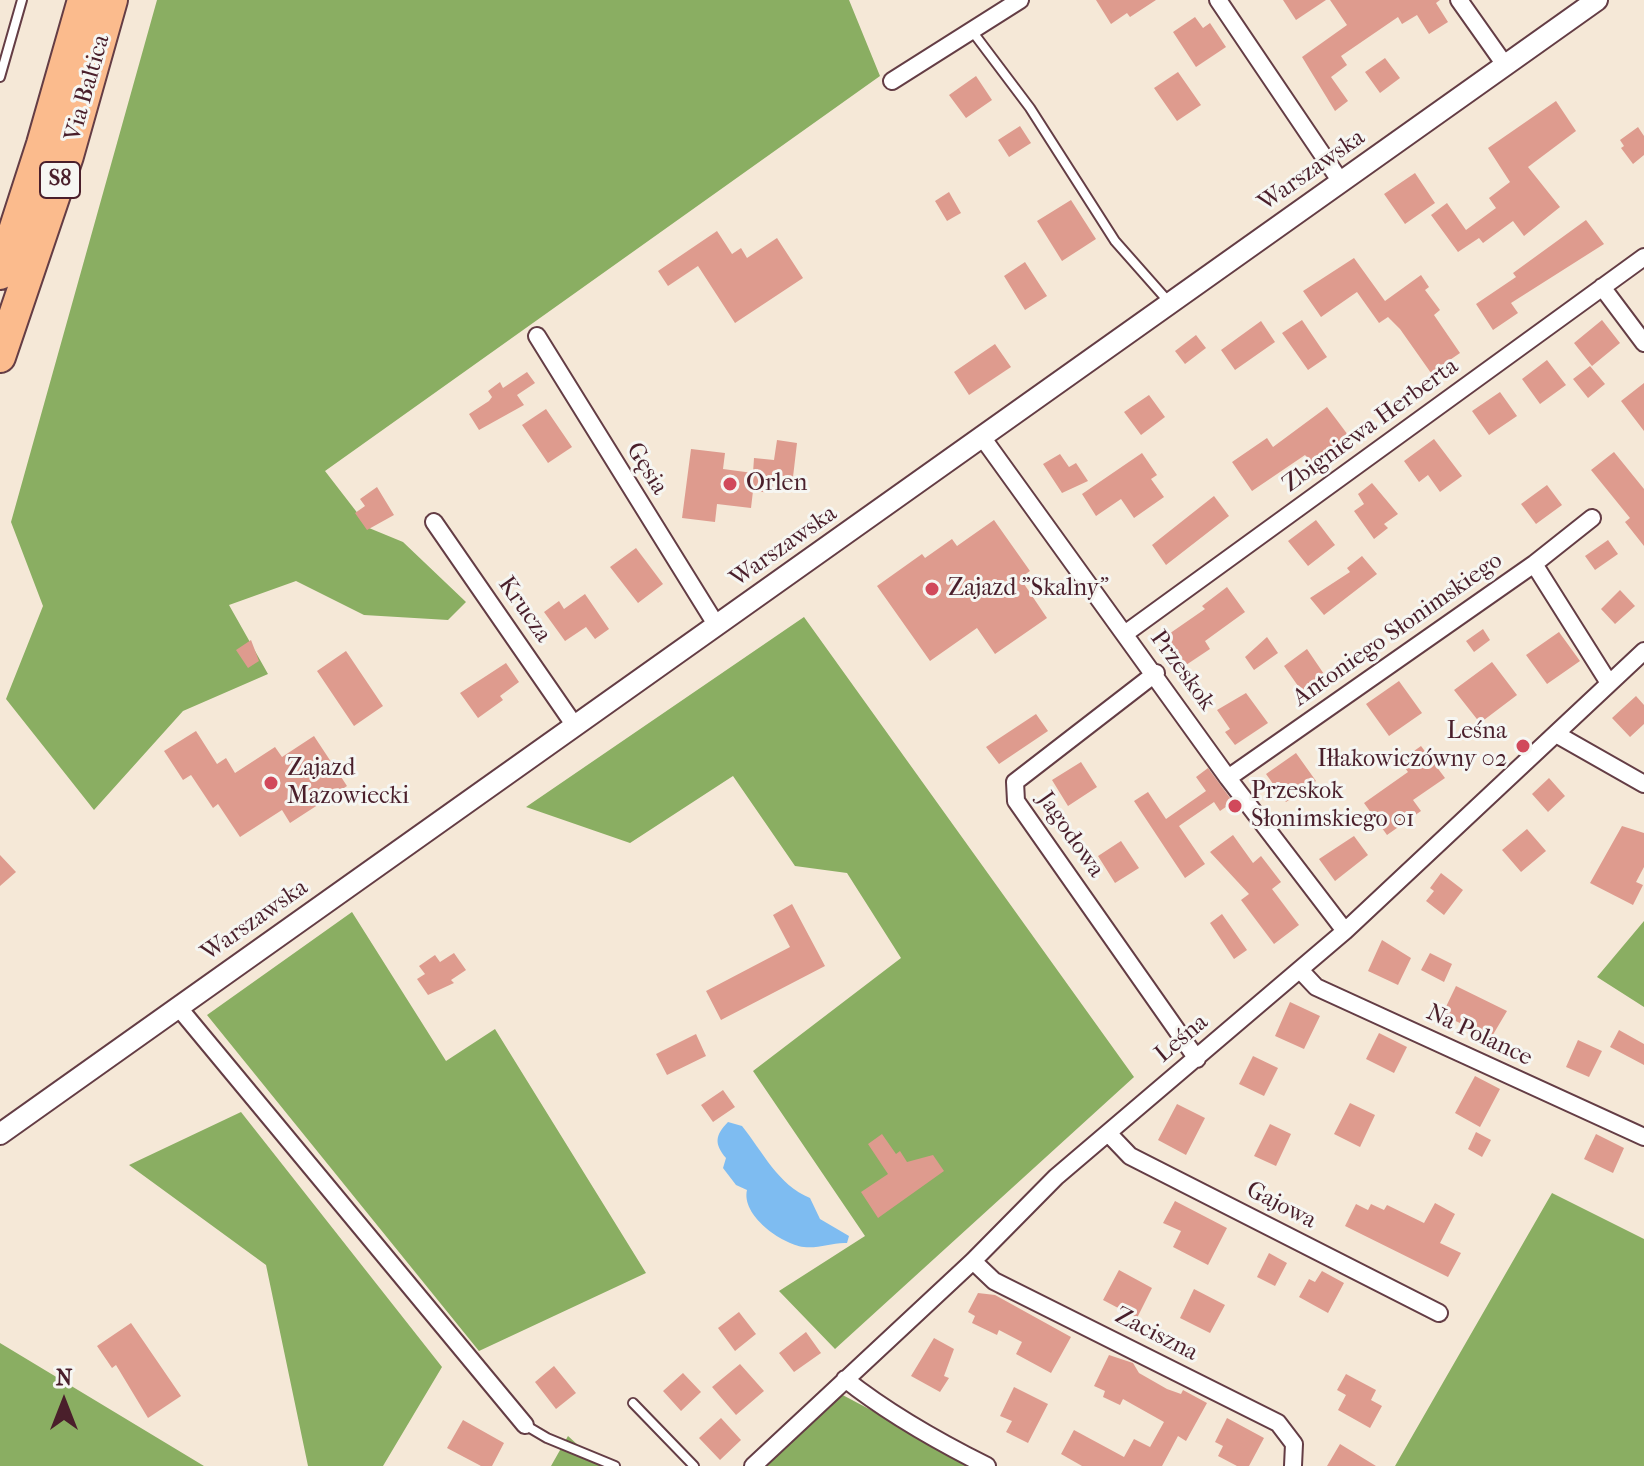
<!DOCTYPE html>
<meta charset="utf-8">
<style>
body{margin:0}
#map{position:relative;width:1644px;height:1466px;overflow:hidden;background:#f5e8d7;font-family:"IM FELL French Canon",serif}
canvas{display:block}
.north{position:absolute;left:24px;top:1362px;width:80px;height:80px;-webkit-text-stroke:6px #f6f6f2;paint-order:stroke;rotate:0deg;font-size:22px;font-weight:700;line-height:32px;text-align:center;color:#4a1f2b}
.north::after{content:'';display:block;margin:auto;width:28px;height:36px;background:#4a1f2b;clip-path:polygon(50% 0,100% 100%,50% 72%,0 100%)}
</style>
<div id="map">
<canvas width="1644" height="1466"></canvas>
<div class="north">N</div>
</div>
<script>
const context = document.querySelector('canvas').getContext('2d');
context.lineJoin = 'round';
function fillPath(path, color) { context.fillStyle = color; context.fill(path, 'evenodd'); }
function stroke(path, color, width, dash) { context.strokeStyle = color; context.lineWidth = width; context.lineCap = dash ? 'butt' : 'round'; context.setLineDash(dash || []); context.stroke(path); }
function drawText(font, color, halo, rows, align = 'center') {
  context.font = font + ' "IM FELL French Canon",serif'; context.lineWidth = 6; context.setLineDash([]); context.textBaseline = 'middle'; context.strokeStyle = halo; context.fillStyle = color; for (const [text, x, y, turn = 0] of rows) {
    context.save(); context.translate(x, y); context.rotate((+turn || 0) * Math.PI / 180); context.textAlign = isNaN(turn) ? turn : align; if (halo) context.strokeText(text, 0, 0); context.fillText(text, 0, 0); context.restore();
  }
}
fillPath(new Path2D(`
 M157,0h692l31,76 -555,395 44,57 34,14 63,60 -18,18 -84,-5 -68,-34 -67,24 39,69 -85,37 -89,99 -88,-111 37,-93 -32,-84z
 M804,617l330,460 -299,272 -56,-58 86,-55 -112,-165 148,-113 -54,-85 -52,-7 -62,-90 -103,67 -104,-36z
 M352,912l94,149 49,-32 151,244 -167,78 -272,-336z
 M1644,921v86l-47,-30z
 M241,1112l201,255 -59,99h-75l-42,-201 -137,-100z
 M1552,1193l92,46v227h-249z
 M0,1343l204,123h-204z
 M835,1391l142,75h-224z
 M568,1436l33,30h-50z`), '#8aae62');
fillPath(new Path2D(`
 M728,1122l14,4c21,26 36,59 68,72l10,21 29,17 -2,7c-14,-1 -29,6 -43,4 -23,-3 -63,-32 -57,-57l-11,-5 -13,-17 3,-10c-12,-14 -11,-23 2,-36z`), '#7ebcf1');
fillPath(new Path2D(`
 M1096,0h60l-26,17 -3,-4 -16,11z
 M1283,0h43l-30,20z
 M1330,0h110l-4,3 12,19 -19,12 -12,-19 -15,9 -4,-7 -57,39 6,9 -16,12 17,24 -13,10 -33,-54 45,-32z
 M1195,17l8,11 7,-5 16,24 -30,20 -23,-35z
 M1385,58l15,20 -20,15 -15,-21z
 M1178,72l23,33 -24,16 -23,-33z
 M976,76l16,24 -26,18 -17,-23z
 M1556,101l20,30 -48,36 32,40 -36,29 -11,-15 -30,22 -4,-5 -21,14 -27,-37 16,-12 19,27 30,-22 -7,-10 21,-16 -22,-34z
 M1020,126l11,17 -22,14 -11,-17z
 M1638,127l6,9v19l-11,9 -12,-16 3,-2 -4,-6z
 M1415,173l20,30 -30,21 -21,-30z
 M949,192l12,21 -14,8 -12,-20z
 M1071,200l25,39 -34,22 -25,-40z
 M1586,220l18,24 -93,59 7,10 -25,17 -17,-26 40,-27 -3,-4z
 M717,231l15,23 9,-6 6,10 30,-20 26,40 -68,45 -37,-57 -30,20 -10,-15z
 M1354,258l31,43 36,-26 8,12 -4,3 15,20 -6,5 26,38 -29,20 -31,-44 -12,-12 -9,6 -22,-31 -36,25 -18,-26z
 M1025,262l22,34 -22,14 -21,-34z
 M1302,320l25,37 -19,13 -26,-37z
 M1602,320l18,23 -28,23 -18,-23z
 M1261,321l14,21 -40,28 -14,-20z
 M1196,335l10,13 -21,16 -10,-13z
 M995,344l16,23 -42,28 -15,-23z
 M1547,360l19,25 -26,19 -18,-25z
 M1590,366l15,18 -17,14 -15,-19z
 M527,372l8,11 -18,12 7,10 -45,25 -10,-16 20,-13 3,-4 -4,-6 12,-9 3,6z
 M1644,383v48l-23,-30z
 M1500,392l17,24 -28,19 -17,-24z
 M1149,395l16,22 -24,18 -17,-23z
 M1327,407l21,28 -37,27 -6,-7 -53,36 -20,-29 35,-24 6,9z
 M546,409l26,38 -24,16 -26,-38z
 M1434,439l28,37 -22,16 -12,-17 -9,7 -15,-21z
 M777,440l20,3 -4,34 -19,-2 -2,18 -19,-2 -2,17 -34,-4 -2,18 -33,-4 9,-69 34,4 -2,16 30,4 1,-15 20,2z
 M1614,452l30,37v57l-19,-24 5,-4 -39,-48z
 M1142,453l15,22 -6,4 13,18 -30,21 -13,-19 -25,17 -14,-22z
 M1060,454l9,13 7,-4 12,18 -26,12 -19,-29z
 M1372,483l26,31 -14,10 4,4 -14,11 -20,-28 10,-7 -6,-10z
 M1547,485l15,20 -26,19 -15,-20z
 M377,487l17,28 -27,15 -12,-17 10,-7 -5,-7z
 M1214,496l15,20 -63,49 -14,-20z
 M994,520l36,51 -10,7 27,40 -52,36 -18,-26 -47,33 -53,-75 45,-32 3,4 27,-19 5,7z
 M1316,520l19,25 -27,21 -20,-25z
 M1608,540l10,14 -23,16 -10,-14z
 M636,548l27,36 -25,19 -28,-36z
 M1362,556l15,18 -53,41 -14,-17 40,-26 -3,-4z
 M1227,587l18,25 -40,29 5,8 -24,16 -20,-29 39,-27 -3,-3z
 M1620,590l15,16 -20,18 -14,-15z
 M585,594l24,35 -14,10 -9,-12 -21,14 -21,-29 15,-11 5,8z
 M1483,629l7,11 -16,12 -8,-11z
 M1559,632l21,29 -33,23 -21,-29z
 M1267,637l11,16 -24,17 -9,-13z
 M251,640l8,21 -11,7 -12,-18z
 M1307,649l19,28 -23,16 -19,-27z
 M346,651l37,55 -29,20 -37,-55z
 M1492,662l25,33 -37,28 -26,-33z
 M506,663l13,19 -19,14 3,4 -25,18 -18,-25z
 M1399,681l23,32 -33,23 -23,-32z
 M1246,693l22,30 -33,22 -10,-13 5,-3 -13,-19z
 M1636,696l8,9v19l-14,13 -18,-19z
 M1036,714l12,17 -49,33 -13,-17z
 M196,731l21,33 9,-6 9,15 40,-26 7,10 32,-21 33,50 -57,37 -8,-13 -42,27 -22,-33 -5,4 -22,-33 -8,5 -19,-29z
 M1421,746l24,32 -32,22 8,11 -34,24 -23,-32 44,-31 -8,-11z
 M1296,753l20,28 -30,21 -20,-28z
 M1081,762l16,25 -29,19 -16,-26z
 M1208,768l25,34 -13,9 -6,-9 -35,24 26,38 -20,14 -51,-77 14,-9 18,27 40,-28 -10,-14z
 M1549,778l16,18 -17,16 -16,-18z
 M1622,826l22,7v34l-8,15 7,3 -10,20 -43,-22z
 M1527,829l19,22 -25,21 -19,-22z
 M1233,835l20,28 8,-7 20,26 -9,7 27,36 -25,19 -33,-44 8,-6 -39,-42z
 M1354,836l14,19 -33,26 -16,-22z
 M1121,841l18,27 -24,15 -17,-27z
 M0,855l16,17 -16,14z
 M1441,873l22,17 -19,25 -18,-14 8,-10 -4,-3z
 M792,904l33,62 -104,54 -15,-29 84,-44 -17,-32z
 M1222,914l25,36 -13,9 -24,-36z
 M1382,940l29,18 -13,27 -30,-14z
 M454,953l12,17 -15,10 3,3 -26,12 -11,-16 8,-5 -6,-8 16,-11 5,7z
 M1430,953l22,11 -8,18 -23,-12z
 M1456,986l51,25 -16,27 -30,-18 -1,3 -18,-8z
 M1290,1002l30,14 -16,33 -29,-13z
 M1619,1030l25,14v21l-34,-18z
 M1379,1033l28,14 -13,26 -28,-14z
 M696,1034l10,22 -39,19 -11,-21z
 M1578,1040l24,11 -13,26 -23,-10z
 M1253,1056l25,12 -14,28 -25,-12z
 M1475,1076l25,13 -20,38 -25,-14z
 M723,1090l12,17 -22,15 -12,-17z
 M1350,1103l25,12 -15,32 -26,-13z
 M1177,1104l28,14 -19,37 -28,-15z
 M1270,1124l21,10 -15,32 -22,-10z
 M1476,1132l15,8 -9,17 -14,-8z
 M882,1134l14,20 4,-3 7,11 26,-7 11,16 -66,47 -17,-26 27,-18 -20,-30z
 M1596,1134l28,14 -11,25 -29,-14z
 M1175,1201l52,27 -19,37 -35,-18 8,-16 -18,-8z
 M1435,1203l20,11 -15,29 21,10 -13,24 -103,-51 11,-22 12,6 3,-6 13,6 3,-5 37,18z
 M1269,1253l18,10 -12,23 -18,-9z
 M1119,1270l33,18 -15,30 -34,-18z
 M1322,1271l22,12 -16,30 -29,-16 10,-18 6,3z
 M1194,1289l31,16 -15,28 -30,-15z
 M978,1293l17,2 76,42 -20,36 -35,-19 6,-12 -23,-12 -2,5 -25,-12 3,-7 -7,-4z
 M739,1312l17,22 -21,17 -17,-23z
 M131,1323l50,73 -33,22 -32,-53 -4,3 -15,-22z
 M806,1332l15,21 -27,19 -15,-19z
 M934,1338l20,11 -10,27 5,2 -9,14 -29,-16z
 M1109,1355l24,8 6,10 28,16 14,5 2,-4 24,13 -21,38 -8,-5 -16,30h-80l-21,-12 13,-24 50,27 10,-18 16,8 14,-25 -41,-23 -3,6 -17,-8 2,-6 -11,-5z
 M740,1364l24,27 -28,24 -24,-28z
 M554,1366l22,27 -20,16 -21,-27z
 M683,1373l18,19 -20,19 -18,-20z
 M1346,1374l30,16 -5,10 11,6 -12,22 -32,-18 8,-15 -9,-5z
 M1014,1387l34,17 -20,39 -22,-11 6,-11 -12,-5z
 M721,1418l20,22 -21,20 -21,-22z
 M1227,1418l37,20 -15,28h-12l-19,-10 5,-10 -8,-4z
 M463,1420l41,23 -12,23h-11l-34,-18z
 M1340,1444l36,22h-49z`), '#de9b8e');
const service = new Path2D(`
 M972,31l58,77 85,133 53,60
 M0,77l22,-77
 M633,1403l61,63
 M525,1425l22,13 68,28`);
const minor = new Path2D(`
 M1218,0l123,182
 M1459,0l46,65
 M892,81l128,-81
 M1602,287l42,56
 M537,336l180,290
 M982,437l246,341 117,153
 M434,522l141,204
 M1534,564l75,119
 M1126,633l518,-376
 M1156,673l-141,109 1,19 181,258
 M1556,734l88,50
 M1228,778l306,-214 58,-46
 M1300,970l16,17 328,150
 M179,1008l346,417
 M1108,1133l22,23 309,157
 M973,1261l21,20 284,142 16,21 -1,22
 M845,1379c44,35 92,62 142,87
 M753,1466l220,-205 83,-84 289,-246 299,-280`);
const tertiary = new Path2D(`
 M0,1134l1597,-1134`);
const motorway = new Path2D(`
 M0,274l42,-130 41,-144
 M0,357l68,-201 44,-156`);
stroke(service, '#643d45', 12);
stroke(minor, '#643d45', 20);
stroke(tertiary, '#643d45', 24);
stroke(motorway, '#643d45', 34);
stroke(service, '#fff', 8);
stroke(minor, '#fff', 16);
stroke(tertiary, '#fff', 20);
stroke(motorway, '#fbbb8d', 30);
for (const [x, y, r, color] of [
 [730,484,8,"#d1495b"],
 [932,589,8,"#d1495b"],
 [1523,746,8,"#d1495b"],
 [271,783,8,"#d1495b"],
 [1235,806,8,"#d1495b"]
]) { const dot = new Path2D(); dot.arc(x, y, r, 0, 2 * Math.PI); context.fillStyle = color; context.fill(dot); stroke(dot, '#f6f6f2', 3); }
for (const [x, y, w] of [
 [60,180,40]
]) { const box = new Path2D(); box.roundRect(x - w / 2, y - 18, w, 36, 6); context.fillStyle = '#f6f6f2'; context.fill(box); stroke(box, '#4a1f2b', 2); }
drawText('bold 22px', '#4a1f2b', null, [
 ["S8",60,180]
]);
drawText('24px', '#4a1f2b', '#f6f6f2', [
 ["Via Baltica",88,88,-74],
 ["Warszawska",1312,171,-35],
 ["Zbigniewa Herberta",1371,426,-36],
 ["Gęsia",646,469,58],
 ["Warszawska",784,547,-35],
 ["Krucza",524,610,55],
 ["Antoniego Słonimskiego",1398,630,-35],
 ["Przeskok",1182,671,54],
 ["Jagodowa",1070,835,55],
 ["Warszawska",255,921,-35],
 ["Na Polance",1479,1036,25],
 ["Leśna",1182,1039,-40],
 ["Gajowa",1281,1206,27],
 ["Zaciszna",1156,1335,27]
]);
drawText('24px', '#4a1f2b', '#f6f6f2', [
 ["Orlen",746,484],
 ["Zajazd \"Skalny\"",948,589],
 ["Leśna",1507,732,"right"],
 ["Iłłakowiczówny 02",1507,760,"right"],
 ["Zajazd",287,769],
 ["Mazowiecki",287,797],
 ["Przeskok",1251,792],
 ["Słonimskiego 01",1251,820]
], 'left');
</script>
